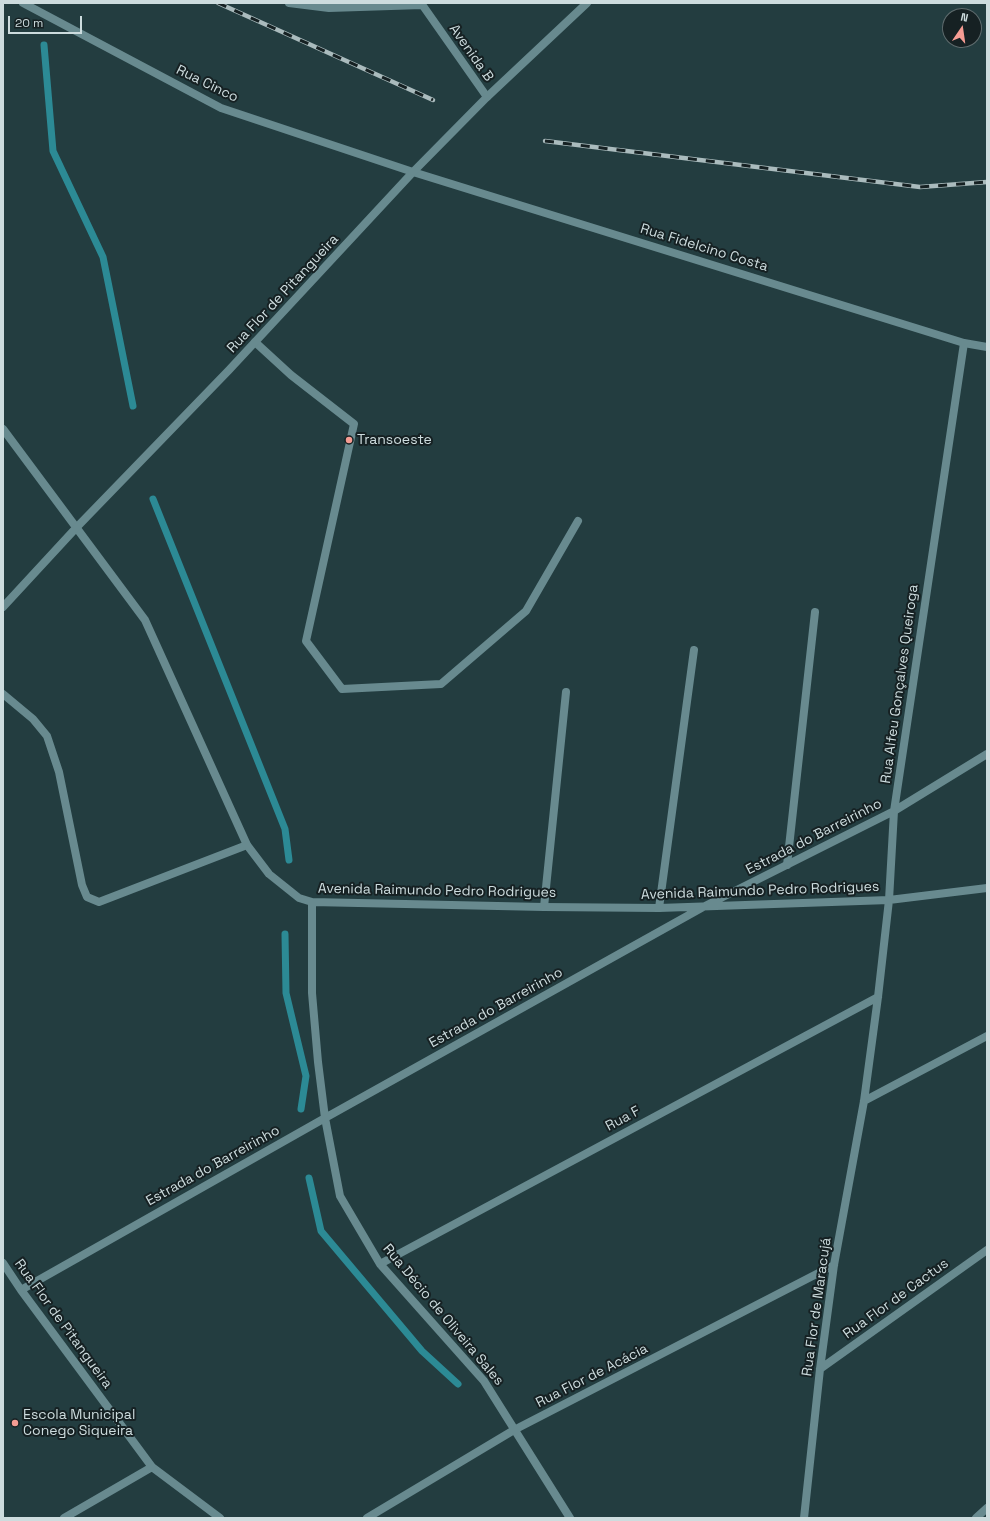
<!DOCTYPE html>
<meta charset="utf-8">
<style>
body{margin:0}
#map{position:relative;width:990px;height:1521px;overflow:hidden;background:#233d40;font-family:"Space Grotesk",sans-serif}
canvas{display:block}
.frame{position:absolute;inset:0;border:4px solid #cddcde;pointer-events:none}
.north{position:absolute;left:942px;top:8px;width:40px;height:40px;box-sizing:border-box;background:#162123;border:1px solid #5f6c6e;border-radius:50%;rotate:13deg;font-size:11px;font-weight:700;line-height:16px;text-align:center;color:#cddcde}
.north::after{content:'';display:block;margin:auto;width:14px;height:18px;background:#f59c93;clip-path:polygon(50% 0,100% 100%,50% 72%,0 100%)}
.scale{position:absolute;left:8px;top:16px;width:74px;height:18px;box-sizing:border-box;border:2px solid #cddcde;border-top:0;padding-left:5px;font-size:12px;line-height:14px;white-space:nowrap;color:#cddcde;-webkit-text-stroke:3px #162123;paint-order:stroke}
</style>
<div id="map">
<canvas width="990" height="1521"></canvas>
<div class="frame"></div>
<div class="north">N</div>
<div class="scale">20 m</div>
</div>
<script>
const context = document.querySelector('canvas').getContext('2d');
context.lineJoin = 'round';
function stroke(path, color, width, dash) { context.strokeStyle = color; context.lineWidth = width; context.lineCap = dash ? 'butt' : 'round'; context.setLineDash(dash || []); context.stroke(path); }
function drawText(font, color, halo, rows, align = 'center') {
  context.font = font + ' "Space Grotesk",sans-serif'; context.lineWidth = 4; context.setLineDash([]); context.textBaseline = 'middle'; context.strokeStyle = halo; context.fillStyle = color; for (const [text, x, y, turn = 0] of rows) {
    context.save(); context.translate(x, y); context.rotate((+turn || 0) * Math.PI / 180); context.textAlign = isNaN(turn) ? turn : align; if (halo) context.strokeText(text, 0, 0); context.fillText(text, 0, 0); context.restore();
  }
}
stroke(new Path2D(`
 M44,45l9,106 50,106 30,149
 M153,499l132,330 4,31
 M285,934l1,59 20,83 -5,33
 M309,1178l12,53 101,120 36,33`), '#2c8a95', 7);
stroke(new Path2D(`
 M255,342l36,33 63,49 -48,217 36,48 99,-5 85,-73 52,-90
 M3,694l30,25 14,17 12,36 23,113 5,12 12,5 148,-57
 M787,865l28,-253
 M544,907l22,-215
 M659,908l35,-258`), '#688a8f', 8);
stroke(new Path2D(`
 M23,3l198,105 192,64 551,171 23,4
 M289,3l40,5 93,-3
 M421,3l66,94
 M3,429l142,191 102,225 22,29 30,24 13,4 232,5 115,1 230,-8 98,-12
 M312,902v91l6,69 7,56 15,78 40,68 104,117 86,137
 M864,1101l123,-65
 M3,1263l18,27 131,177 68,51
 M380,1264l498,-267
 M21,1290l304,-172 380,-212 189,-95 93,-57
 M820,1369l167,-119
 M64,1518l88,-51
 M367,1518l147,-88 320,-165
 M804,1518l16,-149 14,-104 30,-164 14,-104 11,-97 5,-89 70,-468
 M976,1518l11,-10`), '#688a8f', 8);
stroke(new Path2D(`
 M3,607l73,-79 153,-158 184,-198 74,-75 100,-94`), '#688a8f', 8);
const rail = new Path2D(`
 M218,3l215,97
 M545,141l375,46 67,-5`);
stroke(rail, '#aabbbd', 4.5);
stroke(rail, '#162123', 3, [9]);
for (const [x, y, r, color] of [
 [349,440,4,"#f59c93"],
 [15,1423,4,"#f59c93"]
]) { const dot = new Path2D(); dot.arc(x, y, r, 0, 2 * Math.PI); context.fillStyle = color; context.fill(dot); stroke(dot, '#162123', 1.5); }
drawText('14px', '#cddcde', '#162123', [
 ["Avenida B",471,53,55],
 ["Rua Cinco",207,84,26],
 ["Rua Fidelcino Costa",704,248,17],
 ["Rua Flor de Pitangueira",283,294,-47],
 ["Rua Alfeu Gonçalves Queiroga",900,684,-82],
 ["Estrada do Barreirinho",814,837,-27],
 ["Avenida Raimundo Pedro Rodrigues",437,891,1],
 ["Avenida Raimundo Pedro Rodrigues",760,891,-2],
 ["Estrada do Barreirinho",496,1008,-29],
 ["Rua F",623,1119,-28],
 ["Estrada do Barreirinho",213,1166,-29],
 ["Rua Flor de Cactus",896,1299,-36],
 ["Rua Flor de Maracujá",817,1307,-82],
 ["Rua Décio de Oliveira Sales",443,1315,50],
 ["Rua Flor de Pitangueira",63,1324,54],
 ["Rua Flor de Acácia",592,1376,-27]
]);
drawText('14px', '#cddcde', '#162123', [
 ["Transoeste",357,440],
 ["Escola Municipal",23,1415],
 ["Conego Siqueira",23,1431]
], 'left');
</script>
